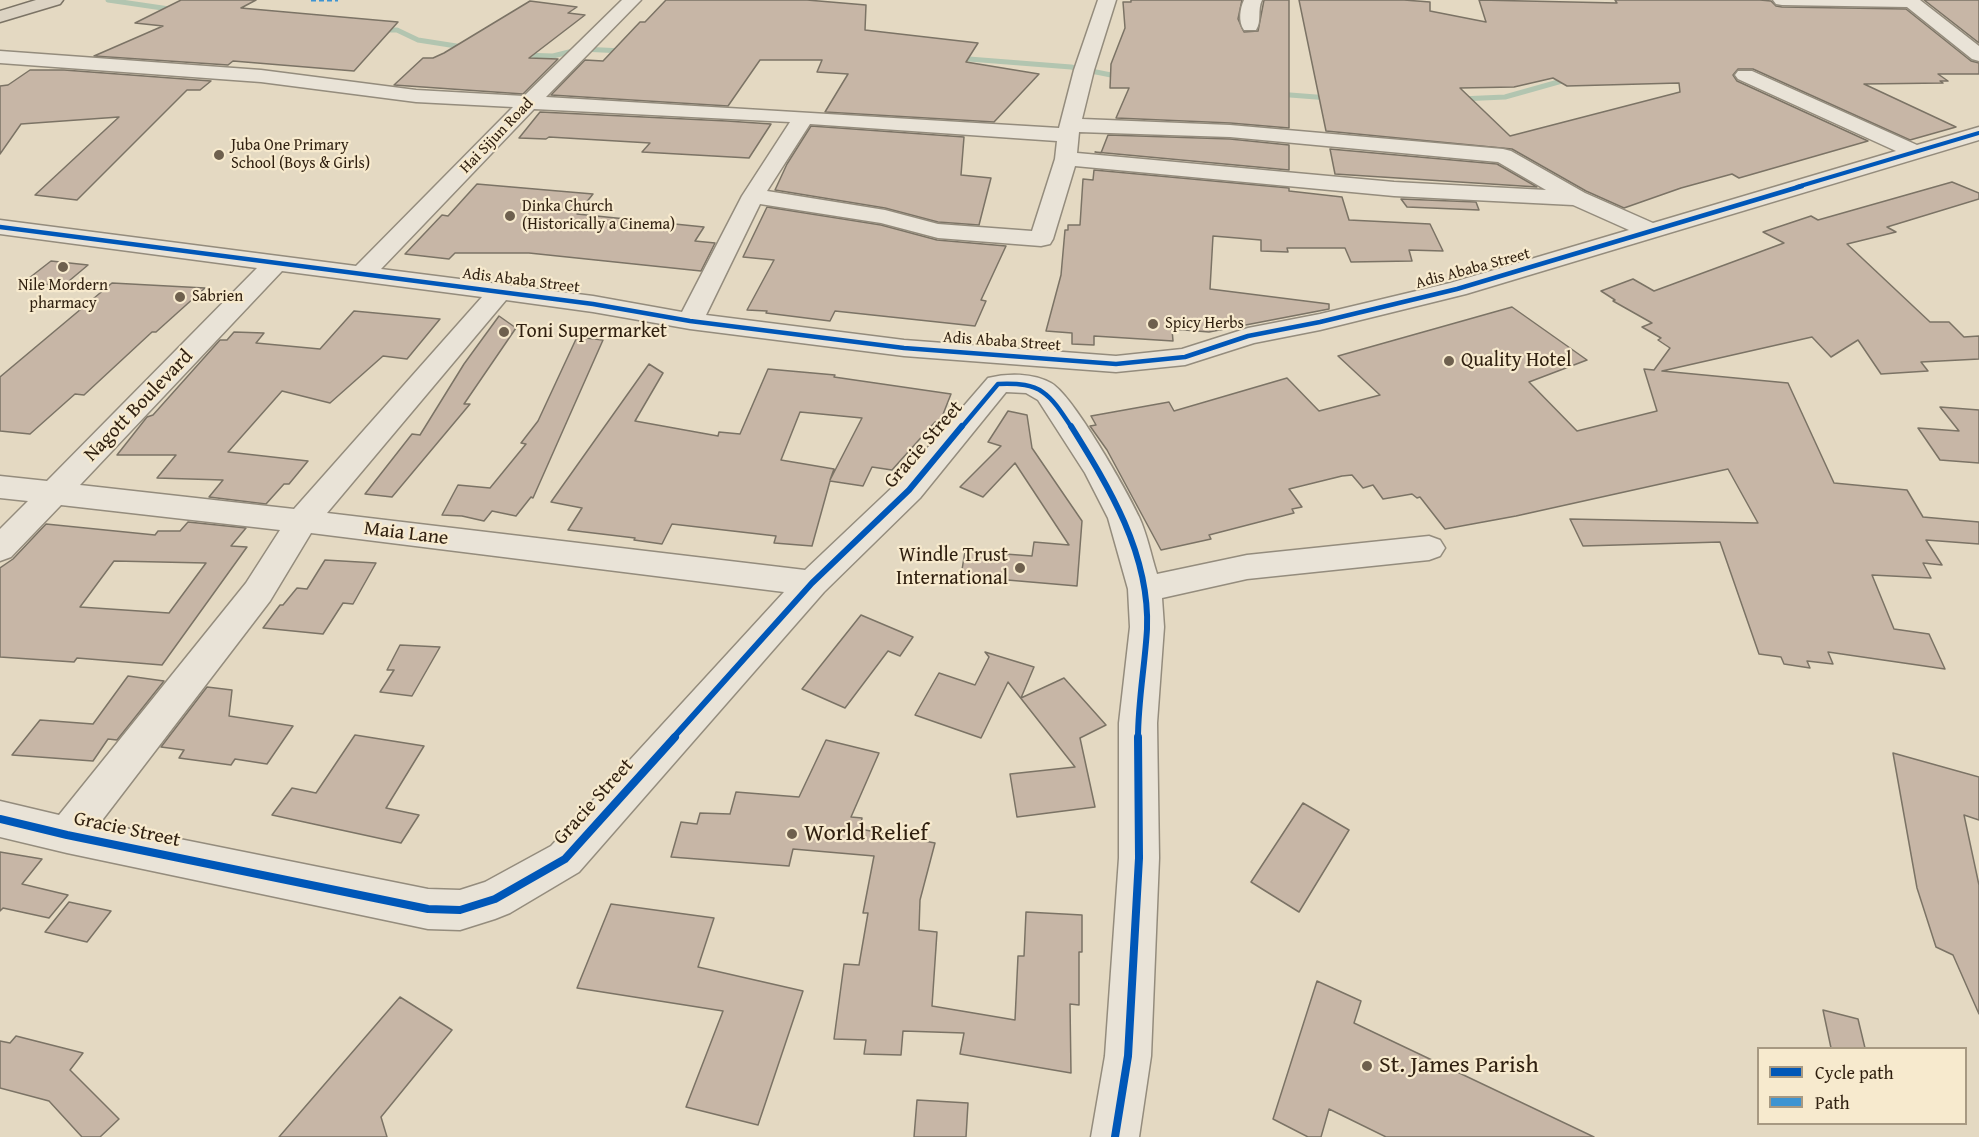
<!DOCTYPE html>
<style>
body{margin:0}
#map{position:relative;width:1979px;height:1137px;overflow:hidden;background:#e4d9c2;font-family:"Gentium Book Plus",serif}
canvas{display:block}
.legend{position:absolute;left:1757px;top:1047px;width:210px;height:78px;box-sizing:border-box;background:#f7eace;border:2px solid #a79982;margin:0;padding:8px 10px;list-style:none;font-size:18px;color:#2f1f0f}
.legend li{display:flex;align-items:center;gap:12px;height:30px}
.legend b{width:30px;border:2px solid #a79982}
</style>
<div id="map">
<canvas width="1979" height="1137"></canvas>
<ul class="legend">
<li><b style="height:8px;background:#0057b8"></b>Cycle path</li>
<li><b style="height:8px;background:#3d94d2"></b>Path</li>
</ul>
</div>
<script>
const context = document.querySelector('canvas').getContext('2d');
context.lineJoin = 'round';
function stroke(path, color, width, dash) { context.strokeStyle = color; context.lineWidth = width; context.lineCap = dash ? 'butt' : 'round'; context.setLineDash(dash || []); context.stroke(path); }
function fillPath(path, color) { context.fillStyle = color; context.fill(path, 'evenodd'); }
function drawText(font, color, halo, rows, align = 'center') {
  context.font = font + ' "Gentium Book Plus",serif'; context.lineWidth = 4.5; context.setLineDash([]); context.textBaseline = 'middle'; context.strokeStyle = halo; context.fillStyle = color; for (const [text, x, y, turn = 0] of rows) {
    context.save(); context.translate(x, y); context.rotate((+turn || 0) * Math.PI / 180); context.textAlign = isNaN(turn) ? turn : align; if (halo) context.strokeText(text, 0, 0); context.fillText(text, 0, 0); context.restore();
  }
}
stroke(new Path2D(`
 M108,0l68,10
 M380,30h17l21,10 51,8
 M521,55l32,1 28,-7 42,2
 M956,58l115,9 50,10
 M1960,61h19
 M1277,94l52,4
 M1460,99l45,-2 64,-18`), '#b2c5b0', 5);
const building = new Path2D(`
 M181,0h75l-15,8 157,14 -44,49 -121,-10 -5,4 -134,-9 69,-30 -28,-3z
 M666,0h141l59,5 -1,25 113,13 -12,19 73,12 -45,48 -169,-10 23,-38 -31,-2 5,-12h-62l-32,46 -177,-11 34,-35 18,1 37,-39h5z
 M1131,0h111l-4,19 6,13 14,-1 6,-31h25v128l-59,-5 -114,-5 13,-30h-19l1,-24 14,-36 -2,-26h8z
 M1299,0h105l26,2v9l56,11 -7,-22 138,3 -2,-3h145l11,1 5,5 6,1 124,2 65,52 8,2v11h-41l10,7h-8l3,2 -79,1 92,43 -46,13 -157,-71h-15l-5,6 4,6 131,60 -129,37 -7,-4 -51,14 -57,20 -38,-17 -74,-42 -186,-18zM1553,78l14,8 112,-3 1,9 -170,44 -50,-48 54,-1z
 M1924,0h55v43z
 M530,1l47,6 -9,6 17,2 -56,43 29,1 -35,35 -129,-9 29,-27h10l11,-5z
 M30,70h34l147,11 -11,9h-13l-110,110 -42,-5 84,-78 -98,7 -21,30v-68l8,-1z
 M540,112l187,9 44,3 -22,34 -107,-6 8,-9 -101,-6 -3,2 -27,-1z
 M811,126l153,11 -3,38 30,3 -12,47 -41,-3 -53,-14 -110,-18 12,-26z
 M1108,135l122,4 59,6v25l-194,-18 6,1z
 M1330,149l167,15 40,23 -202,-13z
 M1094,170l195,18v3l53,6 7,23 81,4 13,27 -34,-1 3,11 -61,1 -6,-14h-58l1,4 -27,-1v-11l-48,-4 -3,53 119,15v5l-120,23 -37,-3 1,12 -79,-5v9l-22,-1v-11l-26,-2 15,-56 4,-45h3v-5h12l3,-46 10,1z
 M1952,182l27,11v6l-92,28 9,5 -49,12 83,78h19l15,15 15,-1v23l-58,3 7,9 -47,3 -23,-34 -27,17 -19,-20 -150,34 126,12 46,100 73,7 16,27 56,5v22l-53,-4 16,25 -19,-2 8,15 -59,-3 22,54 35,5 16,35 -117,-17 5,12 -26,-3 3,7 -26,-4 -3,-7 -22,-3 -39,-112 -137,4 -13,-27 188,4 -30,-54 -212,47 -71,13 -25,-32 -3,1 -5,-4 -29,5 -10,-14 -10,3 -11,-13 -10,1 -53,13 13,18 -10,2 2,4 -85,22 2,4 -50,11 -54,-100 -17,-24 6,-1 -5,-9 78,-14 5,9 113,-33 32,33 61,-16 -42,-39 174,-49 75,53 -58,22 48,49 80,-20 -13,-42 10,1 16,-22 -12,-8 3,-2 -19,-11 10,-4 -39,-22 2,-1 -14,-9 32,-12 21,12 130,-48 -21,-11 48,-16 7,4z
 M477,184l116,10 -16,20 127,13 -9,14 20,2 -14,28 -172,-18h-74l-6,6 -44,-5 37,-39 6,1z
 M1401,199l75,3 3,8 -72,-3z
 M767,207l114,18 56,15 69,6 -25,54 5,1 -11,25 -140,-15 -5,10 -64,-8 1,-2 -20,-1 27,-50 -31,-3z
 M51,261l37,4 -25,21 -39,-4z
 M112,283l93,5 -49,44h-4l-68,63 -9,-1 -45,40 -30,-3v-54z
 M354,311l86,8 -33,40 -24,-3 -53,47 -48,-12 -54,61 80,9 -19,23h-5l-18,20 -57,-7 14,-17 -66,-2 19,-23h-59l30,-38 6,-2 67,-75h7l7,-8 30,1 -8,10 64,6z
 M499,316l17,12 -52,76h6l-78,93 -27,-3 47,-60 8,1 44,-71z
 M577,337l26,3 -70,158 -2,-1 -15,19 -24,-5 -8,10 -22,-5 -20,-1 16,-30 32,3 36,-44 -5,-1 17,-22z
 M649,364l14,9 -28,48 83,15 1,-4 21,2 28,-65 67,6 -1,2 117,17 -11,28h-5l-43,48 -20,-3 -9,19 -33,-5 -18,65 -38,-3 2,-7 -104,-12 -10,20 -28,-4 1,-2 -67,-8 14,-22 -31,-6zM800,412l62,6 -32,62 4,-11 -53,-9z
 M1940,407l39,3v53l-39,-3 -22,-32 41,3z
 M1008,411l19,4 5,33 50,73 -5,65 -116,-10 4,-25 67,5 2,-14 35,3 -54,-82 -32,34 -23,-10 41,-41 -13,-4z
 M188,522l58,6 -15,18 16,1 -85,118 -85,-7 -3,4 -74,-5v-89l13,-9 33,-35 109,11 3,-4h22zM114,561l92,2 -37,50 -89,-6z
 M325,560l51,3 -23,41 -10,-1 -20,31 -60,-6 17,-23h3l14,-17 10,1z
 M861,615l52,22 -13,19 -12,-5 -43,57 -43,-19z
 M400,645l40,2 -28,49 -32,-4 14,-22h-7z
 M985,652l49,15 -13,31 43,-20 42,47 -26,13 15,69 -78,10 -7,-43 65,-7 -67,-85 -27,56 -66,-23 24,-42 36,12 14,-28z
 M128,676l36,5 -47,59 -9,-1 -15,22 -81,-6 28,-35 53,4z
 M207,687l25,3 -3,26 64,10 -26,38 -32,-5 -4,6 -52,-7 5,-8 -23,-3z
 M355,735l69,11 -38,62 33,7 -18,28 -129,-28 20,-27 24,5z
 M826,740l53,13 -28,64 11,1 -2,11 75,14 -15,57 -1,30 18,2 -5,74 83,14 3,-64h6l2,-44 56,3v37h-3v53l-9,-1 1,69 -111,-19 4,-21 -61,-2 -2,24 -37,-1 2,-14 -32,-1 10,-75 15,1 9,-52h-5l11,-57 -81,-7 -4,17 -118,-9 10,-35 16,2 3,-11 30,1 6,-22 63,5z
 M1893,753l86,24v43l-15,-5 15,70v129l-26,-59 -17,-8 -19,-59z
 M1303,803l46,27 -50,82 -48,-30z
 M0,852l42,7 -20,25 46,11 -19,23 -46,-10 -3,3z
 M69,902l42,9 -24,31 -42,-10z
 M611,904l103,14 -16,49 105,24 -45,134 -72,-18 37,-96 -146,-23z
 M1317,981l44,20 -7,22 240,114h-208l-57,-28 -8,28h-13l-35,-18z
 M400,997l52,33 -71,87 6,20h-108z
 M1823,1010l35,9 7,29h-34z
 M16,1036l67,17 -13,17 49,49 -19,18h-18l-33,-36 -49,-13v-47l10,2z
 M917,1100l51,3 -2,34h-52z`);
fillPath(building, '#c7b6a6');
stroke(building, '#7b7365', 1.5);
const minor = new Path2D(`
 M622,0h19l-95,97 513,31 15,-58 24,-70h18l-22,70 -12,49 148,6 273,24 8,2 74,42 68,30 243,-72 -158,-72 -3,-4 3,-4h14l165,74 62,-18v13l-513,154 -146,36 -66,13 -69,22 -69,7 -212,-16 -214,-27 -97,-17 -87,-12 -179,213 478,57 93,-88 90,-104c20,-5 45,-5 63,5 22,12 76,108 88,134 8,17 12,38 18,57l90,-19 182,-19 11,4 5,8 -5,8 -11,4 -182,19 -85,19 2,29 -7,96 2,135 -8,198 -12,81h-48l14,-81 14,-198v-135l11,-96 -2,-38 -20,-71 -23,-45 -47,-73 -12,-7 -20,-1 -86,106 -96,94 -245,280 -69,41 -15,6 -35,11 -32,-1 -361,-76 -67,-16v-36l59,14 187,-232 34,-53 -219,-25 -50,52 -11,4v-32l28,-28 -28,-3v-22l47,5 210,-213 -257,-34v-14l356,46 157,-159 -97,-5 -155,-20 -261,-19v-12l261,19 155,20 108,6zM534,109l256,13 -48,74 -60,116 -89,-16 -212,-27zM810,124l247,17 -2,18 -23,72 -94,-7 -53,-14 -118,-19zM1079,132l151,5 268,25 48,28 -152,-8 -317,-29zM1075,166l319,30 179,9 56,25 -179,53 -130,31 -72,14 -66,21 -66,7 -212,-16 -198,-25 54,-111 121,19 57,15 103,8 9,-2 3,-5zM282,271l200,26 -188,212 -214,-24zM311,533l473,59 -233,254 -66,36 -25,8 -32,-1 -328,-66 170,-222z
 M1244,0h18c-5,10 0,21 -6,30h-12c-6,-8 -4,-22 0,-30z
 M1773,0h147l59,46v15l-7,-2 -65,-52 -125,-2 -6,-1z`);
const major = new Path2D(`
 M36,0h27l-3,4 -60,18v-11z`);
stroke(minor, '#948c7d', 3);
stroke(major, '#7b7365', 3);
fillPath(minor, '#e9e3d7');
fillPath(major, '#dcd3c3');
stroke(new Path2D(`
 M311,0h27`), '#3d94d2', 3, [5, 3]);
stroke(new Path2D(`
 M1797,187l182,-54`), '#0057b8', 4);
stroke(new Path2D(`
 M0,227l593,77 97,17 214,27 212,16 69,-7 63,-21 72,-14 137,-33 345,-103
 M961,428l37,-44c44,-2 51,9 74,44`), '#0057b8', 4.5);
stroke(new Path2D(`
 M1071,426c38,61 79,128 76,203 -2,36 -9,72 -9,109
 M673,738l139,-155 97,-93 53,-64`), '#0057b8', 6);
stroke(new Path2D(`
 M0,819l67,16 361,74 32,1 35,-11 70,-40 110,-122
 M1115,1137l13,-81 11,-198 -1,-121`), '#0057b8', 8);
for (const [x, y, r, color] of [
 [219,155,6,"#6e604e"],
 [510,216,6,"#6e604e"],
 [63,267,6,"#6e604e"],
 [180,297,6,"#6e604e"],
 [1153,324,6,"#6e604e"],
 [504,332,6,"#6e604e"],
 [1449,361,6,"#6e604e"],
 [1020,568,6,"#6e604e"],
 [792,834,6,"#6e604e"],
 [1367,1066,6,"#6e604e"]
]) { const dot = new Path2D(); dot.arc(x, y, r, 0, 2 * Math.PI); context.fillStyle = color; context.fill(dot); stroke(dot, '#f7eace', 2); }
drawText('16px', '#2f1f0f', '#f7eace', [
 ["Hai Sijun Road",497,136,-46],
 ["Adis Ababa Street",1473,269,-15],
 ["Adis Ababa Street",521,281,7],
 ["Adis Ababa Street",1002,342,4]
]);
drawText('16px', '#2f1f0f', '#f7eace', [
 ["Juba One Primary",231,146],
 ["School (Boys & Girls)",231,164],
 ["Dinka Church",522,207],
 ["(Historically a Cinema)",522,225],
 ["Nile Mordern",63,286,"center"],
 ["pharmacy",63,304,"center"],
 ["Sabrien",192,297],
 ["Spicy Herbs",1165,324]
], 'left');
drawText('20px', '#2f1f0f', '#f7eace', [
 ["Toni Supermarket",516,332],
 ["Quality Hotel",1461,361],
 ["Windle Trust",1008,556,"right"],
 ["International",1008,579,"right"]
], 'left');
drawText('20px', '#2f1f0f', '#f7eace', [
 ["Nagott Boulevard",139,406,-46],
 ["Gracie Street",924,445,-49],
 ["Maia Lane",406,534,7],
 ["Gracie Street",594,802,-48],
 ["Gracie Street",127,830,12]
]);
drawText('24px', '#2f1f0f', '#f7eace', [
 ["World Relief",804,834],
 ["St. James Parish",1379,1066]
], 'left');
</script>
